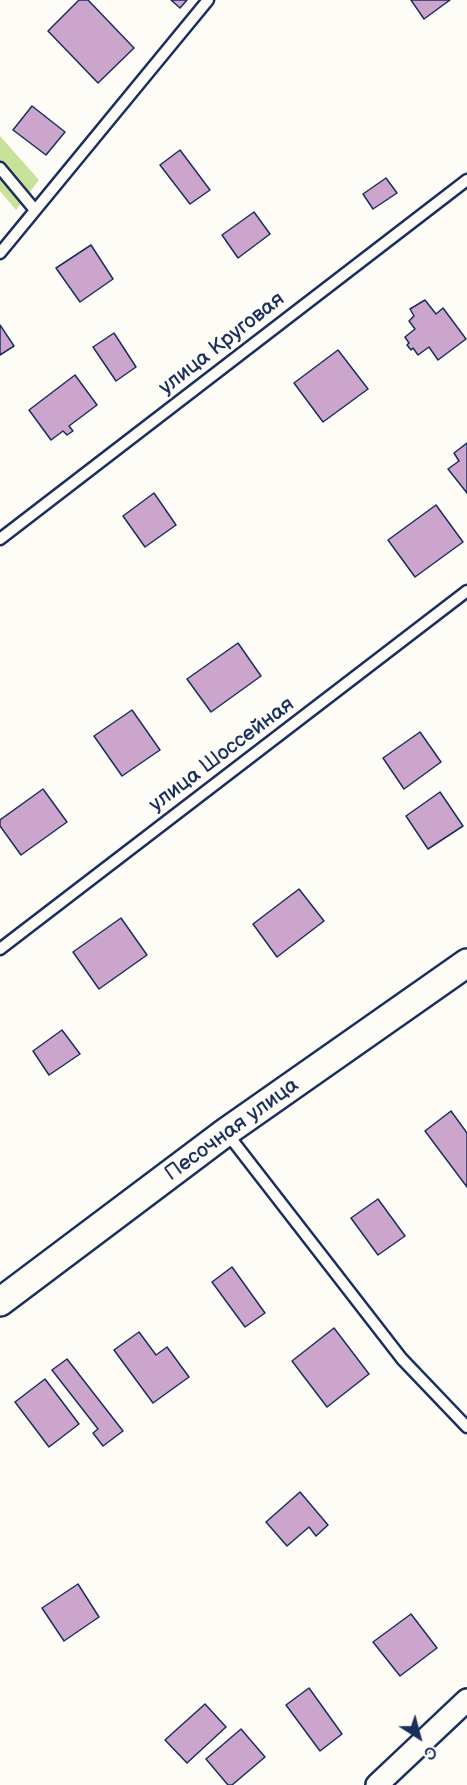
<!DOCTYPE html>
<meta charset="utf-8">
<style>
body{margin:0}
#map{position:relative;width:467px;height:1785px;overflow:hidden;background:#fdfcf7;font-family:"Balsamiq Sans",sans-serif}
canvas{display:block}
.north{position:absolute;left:389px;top:1707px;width:60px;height:60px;-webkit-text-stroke:4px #fdfcf7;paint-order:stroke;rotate:144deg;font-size:16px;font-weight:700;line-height:24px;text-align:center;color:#1b2f5e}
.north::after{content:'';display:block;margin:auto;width:21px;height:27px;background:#1b2f5e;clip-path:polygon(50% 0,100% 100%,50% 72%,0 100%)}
</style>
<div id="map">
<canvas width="467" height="1785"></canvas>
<div class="north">С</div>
</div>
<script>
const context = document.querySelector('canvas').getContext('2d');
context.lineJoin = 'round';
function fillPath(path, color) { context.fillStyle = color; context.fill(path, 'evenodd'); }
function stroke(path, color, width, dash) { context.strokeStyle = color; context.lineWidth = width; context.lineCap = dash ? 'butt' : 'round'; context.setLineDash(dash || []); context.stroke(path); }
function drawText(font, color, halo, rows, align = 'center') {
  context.font = font + ' "Balsamiq Sans",sans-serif'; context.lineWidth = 4.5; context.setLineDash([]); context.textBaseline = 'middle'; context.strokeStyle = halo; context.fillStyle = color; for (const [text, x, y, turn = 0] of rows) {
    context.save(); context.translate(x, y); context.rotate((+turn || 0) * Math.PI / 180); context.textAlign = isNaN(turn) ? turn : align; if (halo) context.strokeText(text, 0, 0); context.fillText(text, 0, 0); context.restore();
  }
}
fillPath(new Path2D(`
 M0,136l39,44 -23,30 -16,-19z`), '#c8e299');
const building = new Path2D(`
 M79,0h9l46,48 -36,35 -50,-52z
 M171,0h16l-7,8z
 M411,0h39l-26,19z
 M32,106l33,26 -19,23 -33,-25z
 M180,150l30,40 -20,14 -30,-39z
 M386,178l11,15 -24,16 -10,-15z
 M254,212l16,22 -32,24 -16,-23z
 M91,245l22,34 -33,23 -24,-34z
 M425,300l11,14 7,-6 23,31 -28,21 -9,-13 -11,8 -5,-7 -2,2 -4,-5 2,-2 -4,-6 10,-8 -6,-8 5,-5 -4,-7z
 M0,325l14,21 -14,9z
 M114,333l22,34 -20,14 -23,-34z
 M338,350l30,39 -45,33 -29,-39z
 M75,375l22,30 -28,21 4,5 -6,4 -4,-4 -12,9 -22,-30z
 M467,443v50l-19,-24 11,-8 -5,-8z
 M154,493l22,32 -31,22 -22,-31z
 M436,505l27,37 -48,35 -27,-37z
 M238,643l23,33 -50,36 -24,-33z
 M132,710l28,40 -38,26 -28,-40z
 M420,732l21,30 -37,27 -21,-31z
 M43,789l24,33 -46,33 -21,-29v-6z
 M440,792l23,34 -35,23 -22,-33z
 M299,889l25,32 -47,36 -24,-33z
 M121,918l26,37 -48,34 -26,-37z
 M62,1030l18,24 -31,21 -16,-24z
 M451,1111l16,22v54l-42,-56z
 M378,1199l27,37 -27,19 -27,-37z
 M232,1267l33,46 -20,14 -33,-45z
 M334,1328l35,46 -42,33 -35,-46z
 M139,1332l17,23 11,-8 22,30 -36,26 -39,-53z
 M67,1359l56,72 -20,15 -10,-13 5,-4 -46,-59z
 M45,1379l34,45 -30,23 -34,-45z
 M300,1492l28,33 -12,11 -7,-9 -22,19 -21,-24z
 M78,1584l21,33 -35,24 -22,-33z
 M411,1614l26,34 -37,28 -27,-34z
 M309,1688l33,46 -22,17 -34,-46z
 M205,1704l21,23 -39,36 -22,-23z
 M241,1729l24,28 -33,28h-4l-22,-26z`);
fillPath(building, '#cca5cd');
stroke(building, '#1b2f5e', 1.5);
const service = new Path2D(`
 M0,168l35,42
 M0,253l208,-253
 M0,539l467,-359
 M0,949l467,-358
 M226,1132l176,227 65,68`);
const minor = new Path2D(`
 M377,1785l90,-85`);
const tertiary = new Path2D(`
 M0,1302l226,-170 241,-169`);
stroke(service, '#1b2f5e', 15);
stroke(minor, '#1b2f5e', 26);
stroke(tertiary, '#1b2f5e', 32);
stroke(service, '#fdfcf7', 10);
stroke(minor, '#fdfcf7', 21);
stroke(tertiary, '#fdfcf7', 27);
drawText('21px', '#1b2f5e', '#fdfcf7', [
 ["улица Круговая",222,344,-38],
 ["улица Шоссейная",222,755,-37],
 ["Песочная улица",232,1130,-36]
]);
</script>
